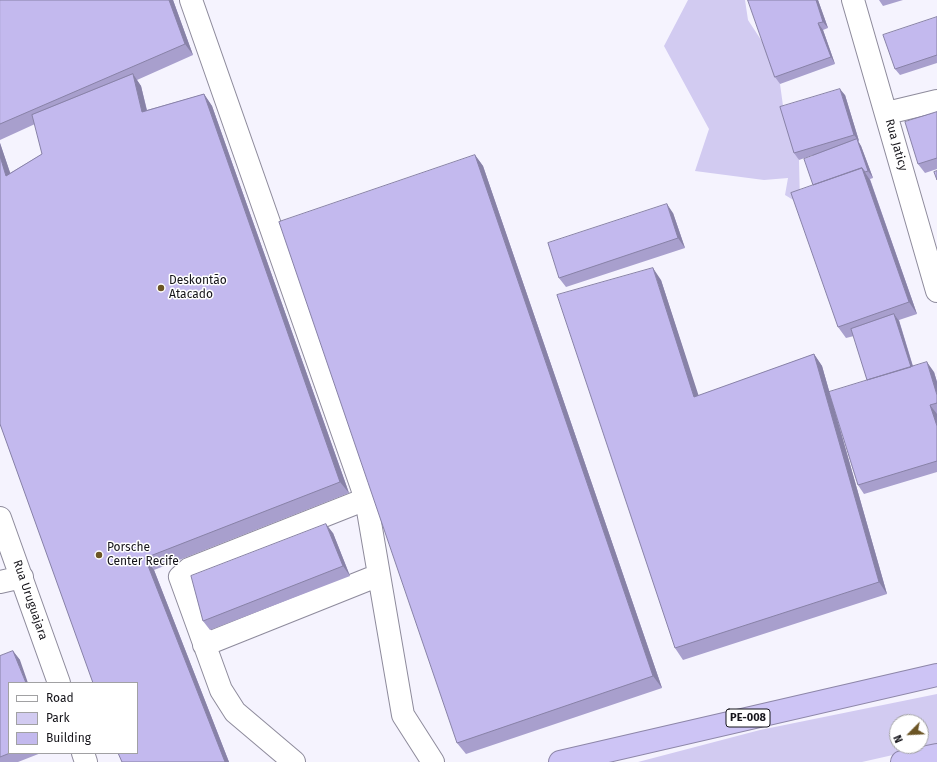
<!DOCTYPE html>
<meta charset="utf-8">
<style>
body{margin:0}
#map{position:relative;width:937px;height:762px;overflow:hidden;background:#f5f3fe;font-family:"Fira Sans",sans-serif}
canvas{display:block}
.legend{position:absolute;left:8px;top:682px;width:130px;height:72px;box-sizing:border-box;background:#fff;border:1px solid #a1a1a3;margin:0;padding:5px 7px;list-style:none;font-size:12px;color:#15141a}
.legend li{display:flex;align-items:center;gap:8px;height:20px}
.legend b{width:20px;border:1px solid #a1a1a3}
.north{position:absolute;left:889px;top:714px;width:40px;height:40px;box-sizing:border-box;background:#fff;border:1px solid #a1a1a3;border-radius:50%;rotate:246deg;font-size:11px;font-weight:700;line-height:16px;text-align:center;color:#15141a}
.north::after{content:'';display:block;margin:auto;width:14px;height:18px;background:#6c5525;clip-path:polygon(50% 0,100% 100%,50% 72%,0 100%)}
</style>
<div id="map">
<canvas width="937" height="762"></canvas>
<ul class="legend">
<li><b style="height:5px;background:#fff"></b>Road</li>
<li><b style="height:11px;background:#d2cbf1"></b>Park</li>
<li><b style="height:11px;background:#c3b9ee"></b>Building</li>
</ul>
<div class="north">N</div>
</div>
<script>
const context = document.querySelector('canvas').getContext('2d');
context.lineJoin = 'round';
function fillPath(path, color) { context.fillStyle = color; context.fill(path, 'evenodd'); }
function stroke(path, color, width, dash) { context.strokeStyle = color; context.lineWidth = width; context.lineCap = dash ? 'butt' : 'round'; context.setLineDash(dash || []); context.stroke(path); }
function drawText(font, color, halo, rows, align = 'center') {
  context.font = font + ' "Fira Sans",sans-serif'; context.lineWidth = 3; context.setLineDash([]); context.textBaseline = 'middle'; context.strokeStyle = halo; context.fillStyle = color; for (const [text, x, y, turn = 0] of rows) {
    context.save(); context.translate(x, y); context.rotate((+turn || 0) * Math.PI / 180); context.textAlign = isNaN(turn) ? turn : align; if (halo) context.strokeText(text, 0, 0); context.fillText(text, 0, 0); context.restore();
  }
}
fillPath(new Path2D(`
 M688,0h57l3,20 19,29 13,35 4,29 15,47 1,44 -15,-9 3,-17 -24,2 -69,-9 14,-42 -45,-83z
 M937,694v51l-75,17h-224l122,-32zM897,722h24v24h-24z`), '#d2cbf1');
const minor = new Path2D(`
 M191,0l175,499
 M853,0l84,291
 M887,113l50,-12
 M0,518l59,165
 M0,582l22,-5
 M204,645l175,-70
 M83,753l3,9
 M294,762l-59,-50 -14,-22 -41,-113 9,-8 177,-70 37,216 30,47`);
const highway = new Path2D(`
 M560,762l377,-87
 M902,762l35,-7`);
stroke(minor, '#8e8b9c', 24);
stroke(highway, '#8d86a8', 24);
stroke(minor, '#fff', 22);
stroke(highway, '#cdc4f5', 22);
fillPath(new Path2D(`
 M0,0h173l20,55 -56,25 4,6 6,24 57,-16 8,12 137,387 -195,77 75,192h-107l-122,-338v-281l10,30 32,-19 -7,-30 -35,16z
 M748,0h70l10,28 -5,2 12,34 -55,20 -5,-7z
 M879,0h24l-20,6z
 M937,17v46l-37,12 -5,-6z
 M845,95l14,46h-1l3,5 12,32 -3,1 47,135 -18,6 14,46 21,6 3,10v90l-73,22 -6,-9 9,-105 -13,-44 -8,2 -8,-11 -25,-142v-30l-14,5 -5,-7z
 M937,112v57l-12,4 -7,-9z
 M475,155l8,11 179,522 -196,66 -9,-11z
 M673,213l12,35 -119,39 -7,-9z
 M661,280l37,116 116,-42 8,12 65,228 -204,66 -8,-12z
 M333,533l17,43 -140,54 -7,-9z
 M13,651l7,9 -11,93h32l-23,9h-18v-106z`), '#a89fcd');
fillPath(new Path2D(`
 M169,0h4l20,55 -8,-11z
 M816,0h2l10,28 -5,-6z
 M818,23l5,7 12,34 -4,-7z
 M133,74l8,12 9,38 -8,-12z
 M840,89l5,6 14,46 -5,-6z
 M204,94l8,12 137,387 -9,-11z
 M857,139l4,7 12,32 -5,-7z
 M0,143l15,44 -9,-11 -6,-20z
 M475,155l8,11 179,522 -9,-12z
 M862,168l8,12 47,134 -8,-12z
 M667,204l6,9 12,35 -7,-10z
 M653,268l8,12 42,129 -9,-12z
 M894,314l5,7 17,56 -4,-7z
 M814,354l8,12 65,228 -8,-12z
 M927,362l7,10 3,10v13z
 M930,405l7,9v12z
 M326,524l7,9 17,43 -7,-10z
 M145,558l9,12 75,192h-4z
 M13,651l7,9 8,23h-2z`), '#8882a7');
const building = new Path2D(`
 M0,0h169l16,44 -185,80z
 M748,0h68l7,22 -5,1 13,34 -56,20z
 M937,17v38l-42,14 -12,-34z
 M133,74l9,38 62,-18 136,388 -195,76 80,204h-103l-4,-9h19v-70h-44l-93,-259v-268l6,20 36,-22 -10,-39z
 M840,89l14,46 -60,18 -14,-46z
 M937,112v46l-19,6 -13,-42z
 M857,139l11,32 -3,1 -3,-4 -49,17 -9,-26z
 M475,155l178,521 -196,67 -178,-521z
 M862,168l47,134 -71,25 -47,-134z
 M937,171v9l-3,-8z
 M667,204l11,34 -119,40 -11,-35z
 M653,268l41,129 120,-43 65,228 -204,66 -118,-353z
 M894,314l17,53 -44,13 -16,-51z
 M927,362l10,33v8l-7,2 7,21v35l-79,24 -29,-93z
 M326,524l17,42 -140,55 -12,-45z
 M13,651l13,32h-17v70h1l-10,4v-101z`);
fillPath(building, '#c3b9ee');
stroke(building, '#8882a7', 1);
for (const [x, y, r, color] of [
 [161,288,4,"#6c5525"],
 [99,555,4,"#6c5525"]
]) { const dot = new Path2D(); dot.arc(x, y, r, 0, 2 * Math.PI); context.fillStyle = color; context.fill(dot); stroke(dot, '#fff', 1.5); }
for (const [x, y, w] of [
 [748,718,44]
]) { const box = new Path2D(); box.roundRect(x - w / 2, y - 9, w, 18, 3); context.fillStyle = '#fff'; context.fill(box); stroke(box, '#15141a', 1); }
drawText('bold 11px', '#15141a', null, [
 ["PE-008",748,718]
]);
drawText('12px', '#15141a', '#fff', [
 ["Rua Jaticy",896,145,74],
 ["Rua Uruguajara",30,600,71]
]);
drawText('12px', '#15141a', '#fff', [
 ["Deskontão",169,281],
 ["Atacado",169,295],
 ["Porsche",107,548],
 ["Center Recife",107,562]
], 'left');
</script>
